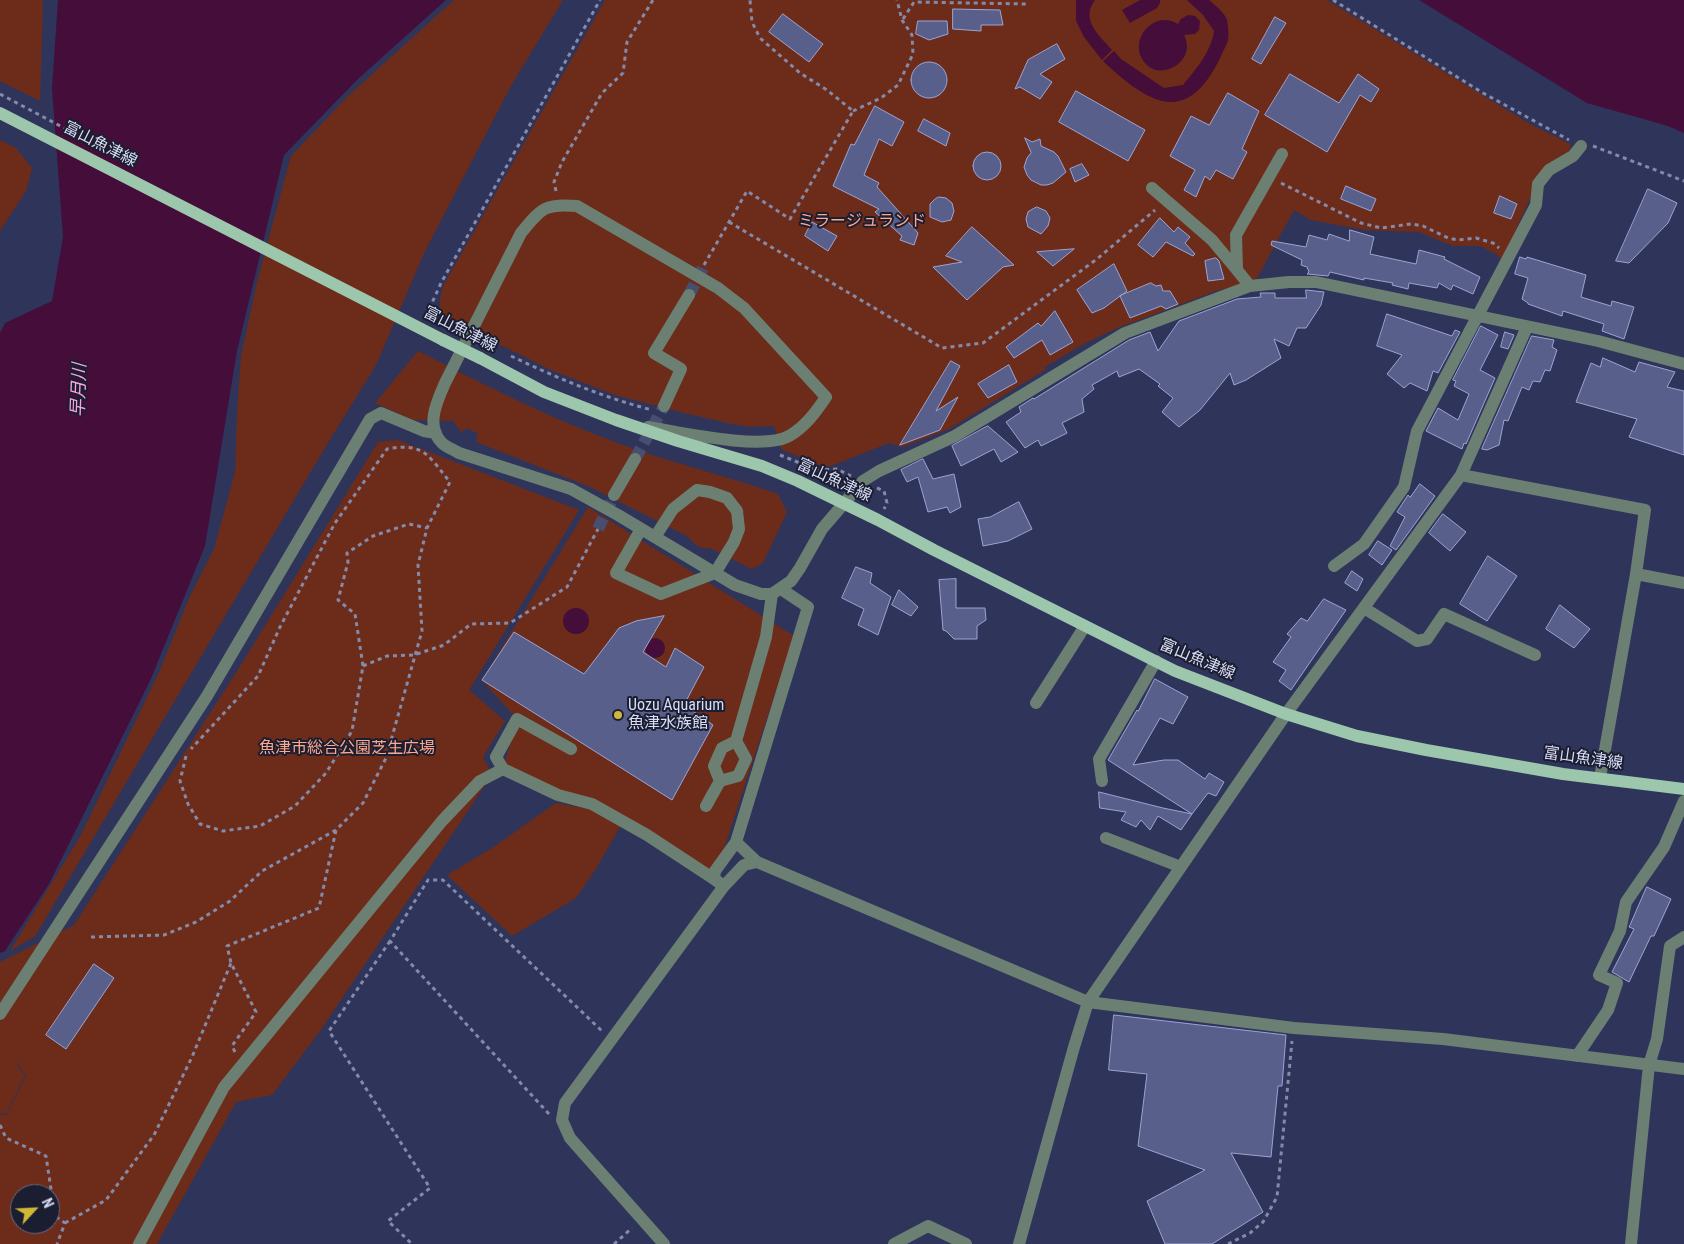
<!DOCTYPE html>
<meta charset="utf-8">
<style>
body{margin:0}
#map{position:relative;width:1684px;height:1244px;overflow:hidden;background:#2f345b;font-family:"Roboto Condensed",sans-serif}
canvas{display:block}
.north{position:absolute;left:10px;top:1184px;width:50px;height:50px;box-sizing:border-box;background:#1b1e30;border:1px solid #676a7f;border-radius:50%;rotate:65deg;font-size:14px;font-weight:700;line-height:20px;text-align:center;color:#d8dcf5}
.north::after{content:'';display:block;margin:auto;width:18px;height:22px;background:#d1b736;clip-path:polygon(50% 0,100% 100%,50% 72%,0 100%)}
</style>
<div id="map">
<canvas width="1684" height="1244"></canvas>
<div class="north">N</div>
</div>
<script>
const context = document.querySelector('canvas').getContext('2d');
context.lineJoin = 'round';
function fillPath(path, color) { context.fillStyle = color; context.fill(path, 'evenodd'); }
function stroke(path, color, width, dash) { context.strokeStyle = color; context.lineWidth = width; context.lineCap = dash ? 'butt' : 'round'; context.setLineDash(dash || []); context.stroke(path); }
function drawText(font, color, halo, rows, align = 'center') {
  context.font = font + ' "Roboto Condensed","Noto Sans JP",sans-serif'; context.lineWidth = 4; context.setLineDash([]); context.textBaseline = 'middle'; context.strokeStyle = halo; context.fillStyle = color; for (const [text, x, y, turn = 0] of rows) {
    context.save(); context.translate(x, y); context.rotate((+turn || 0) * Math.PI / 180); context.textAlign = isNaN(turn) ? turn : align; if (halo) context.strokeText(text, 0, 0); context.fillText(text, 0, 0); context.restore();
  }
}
fillPath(new Path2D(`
 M0,0h43l-3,101 -40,-20z
 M454,0h109l-51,84 -87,167 -49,114 -53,86 -288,485 -25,15 71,-116 79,-165 30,-74 24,-47 21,-77 2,-59 4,-57 17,-78 33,-122 57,-60z
 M605,0h722l203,124 40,20 1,4 -38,44 -31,68 -6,-6 -16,-8h-27l-34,-14 -54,-2 -54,-10 -17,-10 -38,70 -40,11 -101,38 -35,17 -35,21v3l-96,59 -46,18 -14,-4 -58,23h-9l-40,-16 -8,-24 -24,1 -18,-3 -52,-12 -65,-17 -62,-24 -113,-56v-16l3,-13z
 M0,140l16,8 16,20 -6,23 -26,40z
 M418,351c65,33 129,66 197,91 53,20 109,33 163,52l9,18 -24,51 -11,6 -42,-21 -3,1 -10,-3 -10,-10 -97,-49 -114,-45 2,-8 -11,-6 -6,4 -8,-11 -40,-1 -38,-17z
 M398,440l181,70 -110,180 36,31 -22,36 9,18 -172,256 -48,64 -36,7 -79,142h-157v-130l6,1 20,-39 -8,-12 17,-29 -18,30 8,11 -19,37h-6v-151l74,-37 165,-257 139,-226zM20,1194h30v30h-30z
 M588,507l206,129 -80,243 -87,-58 -124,-52 14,-50 -35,-39z
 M556,803l33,6 32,16 -24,42 -21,31 -64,38 -65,-61 45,-27z`), '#6d2c19');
fillPath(new Path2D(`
 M58,0h388l-88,79 -74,76 -47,196 -32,195 -55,135 -101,203 -44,67 -5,2v-620l5,-10 47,-22 11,-64 -11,-149z
 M1076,0h19c-15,20 4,35 17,50l-10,10 -18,-23 -8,-16z
 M1140,0h20v3l-3,5 -27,15 -8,-13z
 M1187,0h22c6,5 16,13 18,20 1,5 2,14 1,20 -1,4 -4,9 -6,14 -10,21 -26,50 -54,48 -23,-2 -49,-26 -65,-41l11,-10 7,8 43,29 19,-3c13,-16 28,-33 31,-54l-11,-16z
 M1419,0h265v133l-16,-7 -81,-23z
 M1188,15l7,1 5,5 -1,9 -4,4 -11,1c13,24 -19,45 -36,31 -24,-21 4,-58 30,-42l3,-5z
 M563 621a13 13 0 1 1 26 0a13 13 0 1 1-26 0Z
 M645 648a10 10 0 1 1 20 0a10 10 0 1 1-20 0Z`), '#450d3a');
const building = new Path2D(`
 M953,9l47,1 3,15h-22v6l-28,-2z
 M783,14l40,30 -14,18 -40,-30z
 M1275,17l11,6 -25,41 -9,-5z
 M918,21h29l1,13 -19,6 -13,-6z
 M1057,44l8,15 -25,15 12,8 -12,17 -20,-12 -5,2 13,-29z
 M911 80a18 18 0 1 1 36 0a18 18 0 1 1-36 0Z
 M1290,74l49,29 19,-29 21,15 -8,13 -11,-7 -33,57 -62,-37z
 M1076,91l69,39 -17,31 -69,-39z
 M1228,93l31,18 -17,38 5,3 -14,27 -17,-9 -6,10 -5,-4 -9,21 -12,-7 11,-20 -25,-14 21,-40 18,9z
 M875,106l29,16 -12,24 -13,-7 -15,36 15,8 -2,4 41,46 -4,12 -14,-5 2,-4 -27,-24 4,-3 -46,-23 18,-42 3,1z
 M924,119l26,14 -4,13 -28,-15z
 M1025,138l7,4 8,-3 1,7 13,6 4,4 8,16 -13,11 -6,2h-6l-10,-5 -4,-5 -3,-8 3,-9 4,-5z
 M973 166a14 14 0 1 1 28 0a14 14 0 1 1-28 0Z
 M1082,164l7,11 -14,7 -5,-13z
 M1346,186l30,13 -5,12 -30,-12z
 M1648,189l29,14 -9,20 -39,40 -13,-2z
 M1500,196l17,8 -6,15 -17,-6z
 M939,197l7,1 6,5 2,8 -3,9 -9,2 -12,-5v-13l5,-5z
 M1037,207l9,4 4,7 -2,8 -7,8 -13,-7 -2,-8 2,-7z
 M1160,218l14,14 4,-5 12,10 -5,6 10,11 -2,2 -27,-14 -13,15 -15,-12z
 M812,222l25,14 -9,15 -23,-15z
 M972,227l42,38 -11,2 -36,33 -34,-33 29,-5 -16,-6z
 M1350,230l24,7 -4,17 46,10 3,-14 26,7 -1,2 36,18 -7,17 -20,-9 -2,5 -12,-7 -2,5 -28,-5 -1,6 -16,-4 1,-2 -29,-5v2l-34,-8 -2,4 -21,-2 2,-2 -2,-5 -6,-2 1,-5 -31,-15 1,-4 34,6 3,-12 18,5 2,-6 20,7z
 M1074,249l-21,17 -16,-14z
 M1520,257l6,2 1,-2 59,18 -5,22 30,9 1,-5 22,6 -10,32 -22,-8 2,-7 -41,-13 -1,5 -34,-12v-1l-6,-4 6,-21 -13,-4z
 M1216,258l3,3 5,18 -16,2 -3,-20z
 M1114,264l13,27 -23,17 -12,5 -15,-23z
 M1151,283l5,3 5,-1 2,6h7l8,13 -12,5 -5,-3 -31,12 -10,-22z
 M1306,290l18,2 -3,13 -15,23h-9l-8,18 -15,-7 7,19 -35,22 -12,5 -4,-12 -30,37 -21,17 -17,-15 11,-14 -15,-12 2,-2 -21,-15 -20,8 -2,-6 -25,14 2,4 -12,10 2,13 -22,11 5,10 -26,13 -3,-6 -13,8 -19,-26 15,-10 -2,-5 14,-9 1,1 95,-59 21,-8 8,19 21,-30 58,-22 24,-2 -1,-4h15v5h31z
 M1055,311l18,31 -23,13 -8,-15 -28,18 -8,-11 32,-24 3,3z
 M1387,314l65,22 3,-6 5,2 -22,41 -5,-2 -6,20 -17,-8 -6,5 -17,-14 15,-19 -25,-9z
 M1481,326l17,9 -18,35 15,8 -29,66 -2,-1 -2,6 -36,-18 12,-23 20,12 11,-26 -15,-8 2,-5 -3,-1z
 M1505,332l9,3 -6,14 -7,-2z
 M1532,336l22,4 -2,7 5,3 -7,21 -5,-1 -5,12 -7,-1 -4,9 -7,-3 -14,34 -4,-1 -5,25 -12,5 -5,-1z
 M1603,358l32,14 4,-10 36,10 -8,15 17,4v64l-55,-18 8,-18 -61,-17 15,-39 9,4z
 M951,361l9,5 -24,45 22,-14 -18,33 -40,15z
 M1009,365l8,17 -29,16 -10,-14z
 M988,426l30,26 -17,10 -7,-13 -33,17 -9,-20z
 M923,459l10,20 21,-5 7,33 -11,6 -3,-6 -19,5 -10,-35 -11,5 -6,-12z
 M1420,484l15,12 -39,54 -6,-4 15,-29 -8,-5 11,-17 2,2z
 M1019,502l13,27 -24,12 -25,5 -5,-27 12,-2z
 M1443,514l23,18 -16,19 -21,-18z
 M1378,541l14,9 -10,15 -13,-10z
 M1488,556l29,20 -30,45 -27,-17z
 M856,567l16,6 -2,10 21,14 -13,38 -20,-10 6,-16 -22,-11z
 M1352,571l11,8 -6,12 -12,-8z
 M956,579v29h29l1,12 -9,6v13h-23l-8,-8 -3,-1 -4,-50z
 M899,590l19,17 -7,9 -19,-11z
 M1324,599l22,11 -55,80 -12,-9 7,-11 -13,-8 18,-25 -4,-3 14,-16 6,3z
 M1560,605l30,24 -16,19 -28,-19z
 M664,616l-21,36 23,15 9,-19 29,19 -20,38 29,20 -41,75 -190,-120 32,-48 70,42 35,-46 17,-7z
 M1155,679l33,18 -15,27 -13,-6 -27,47 31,-5h14l27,19 4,-6 15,9 -8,14 -8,-3 -16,21 -84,-54 29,-50 1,1z
 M1099,792l64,16 29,6 -11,16 -23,-14 -8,14 -9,-10 -5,7 -15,-7 5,-8 -26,-4z
 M1647,887l24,12 -17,37h-3l-22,46 -17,-10 22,-43 -5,-2 1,-2z
 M94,964l20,14 -48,71 -20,-14z
 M1114,1015l172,20 -4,51h-4l-7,71 -40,-4 32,59 -51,32h-47l-18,-43 58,-31 -67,-24 9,-72 -38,-4z`);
fillPath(building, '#585f8a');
stroke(building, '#9ca4d3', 1);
stroke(new Path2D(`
 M689,295l15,-29
 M635,459l29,-53
 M598,529l16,-34`), '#484d72', 12, [12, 6]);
stroke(new Path2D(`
 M1333,0l150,93 86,47
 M903,19l11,-17 114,2
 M0,94l64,34
 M853,111l28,-13 17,-13 15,-31 -1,-19 -10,-15 -5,-20
 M1593,146l91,35
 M1281,183l80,40 20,5 30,-4 12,2 25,12 10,2 18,-2 17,5 6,5
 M556,191l-2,-9 8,-20 40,-69 21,-20 4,-31 26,-42
 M729,222l213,126 41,-5 114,-84 58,-49
 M704,265l43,-74 43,28 63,-108 -26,-21 -27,-17 -40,-35 -8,-16 -2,-22
 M426,316l15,-33 159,-283
 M511,356c46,22 91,41 141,54
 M780,455l37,15 20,-1 14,7
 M877,488l7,3 3,12 -3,6
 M363,666l24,-10 27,-1 30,-10 27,-21 39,-1 57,-36 31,-58
 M186,756l-6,25 8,23 12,20 23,7 37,-5 35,-20 31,-33 26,-42 11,-65 -8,-52 -17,-14 10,-38 -1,-9 26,-17 36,-12 18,4
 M91,937l73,-2 32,-13 34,-21 32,-30 74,-41 27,-27 23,-45 36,-127 -4,-66 9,-37 23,-46c-7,-8 -21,-29 -31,-32 -10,-4 -22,-3 -32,-1l-52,74 -55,104 -22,49 -67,73
 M390,941l-61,90 101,157 -42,33 24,23
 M235,1052l-3,-6 24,-34 -25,-49 -4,-17 92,-38 17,-78
 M549,1114l-159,-173 38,-61h15l159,151
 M0,1125l6,13 40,18 9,60 10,7 -8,21
 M65,1223l41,-23 48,-65 38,-78 39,-94
 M614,1244l18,-16
 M1228,1244l22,-11 13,-11 14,-25 15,-156`), '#858aaa', 3, [4, 4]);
stroke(new Path2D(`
 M1152,188l60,52 25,30
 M1250,286l-13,-16 -1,-35 46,-81
 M664,406l17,-37 -27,-16 35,-58
 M648,427c31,5 115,24 141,9 16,-9 27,-24 37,-39l-82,-89 -26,-20 -141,-82c-33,-3 -36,3 -56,27l-76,150c-8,18 -20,43 -3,60 4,4 12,7 17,10l112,36 47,26 117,70 26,9h11l19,-13 9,-13 22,-39 41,-48 16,-10 76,-35 170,-103 125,-47 39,-4h27l282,59 86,23
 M1461,475l184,35 -9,64 48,9
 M614,495l21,-36
 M641,529l-25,44 45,21 54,-21 19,-31 5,-13 -2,-18 -10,-13 -17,-6 -13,-2 -24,19 -18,28
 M1334,566l30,-22 40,-57 13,-56 119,-226 2,-21 11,-14 24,-14 8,-10
 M1364,608l53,33 10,-2 17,-25 91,41
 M1036,703l49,-77
 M736,741l10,18 -8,17 -18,5 -6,-15 8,-18 14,-7 30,-104 6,-43
 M503,769l-7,-12 21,-38 54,30
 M1600,778l36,-204
 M1102,781l-3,-22 57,-98
 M706,806l14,-25
 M1106,838l75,29
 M736,842l21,20
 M714,879l10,7 20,-21 13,-3 331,140 206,26 149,11 241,30
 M0,1014l207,-318 163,-277 11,-6 43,18 12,2
 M1577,1056l31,-46 9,-27 -18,-8 21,-44 6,-29 38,-55 20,-46
 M139,1244l85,-157 218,-266 38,-40 23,-12 55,26 34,9 55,31 67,44 1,-8 21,-29 72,-235 -27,-18
 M664,1244l-94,-106 -8,-18 3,-17 159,-217
 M894,1244l34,-18 38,18
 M1019,1244l55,-197 14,-45 198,-288 175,-239 66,-148
 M1631,1244l18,-179 8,-26 13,-93 14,-9`), '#6b8073', 12);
stroke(new Path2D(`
 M0,113l443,227
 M480,358l64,34 72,28 62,21 84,25 36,15 80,39 56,30 241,121 111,43 71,22 69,14 137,24 121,15`), '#9cc7ac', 12);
stroke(new Path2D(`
 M443,340l37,18`), '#9cc7ac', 12);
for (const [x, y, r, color] of [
 [618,715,5,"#d1b736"]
]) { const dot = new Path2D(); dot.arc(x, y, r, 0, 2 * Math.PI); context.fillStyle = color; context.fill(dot); stroke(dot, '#1b1e30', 2); }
drawText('16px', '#d8dcf5', '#1b1e30', [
 ["富山魚津線",100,145,27],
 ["富山魚津線",460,330,27],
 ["富山魚津線",834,481,25],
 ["富山魚津線",1197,660,23],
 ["富山魚津線",1583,759,8]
]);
drawText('16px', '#fba88f', '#1b1e30', [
 ["ミラージュランド",862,222],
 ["魚津市総合公園芝生広場",347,749]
]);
drawText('16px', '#d8dcf5', '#1b1e30', [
 ["Uozu Aquarium",628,706],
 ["魚津水族館",628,724]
], 'left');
drawText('italic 18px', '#faa2e3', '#1b1e30', [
 ["早月川",80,390,-88]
]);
</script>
